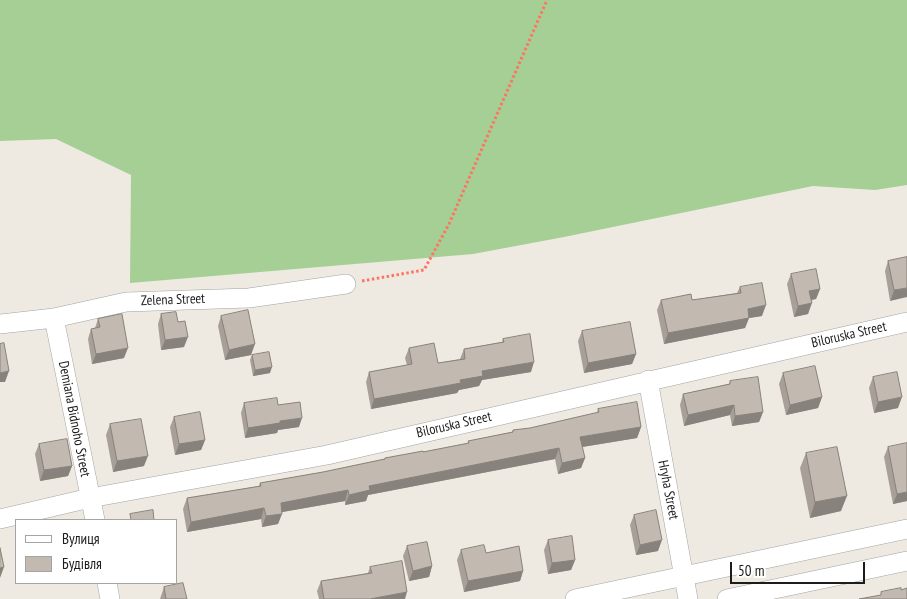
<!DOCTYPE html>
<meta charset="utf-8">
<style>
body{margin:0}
#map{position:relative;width:907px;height:599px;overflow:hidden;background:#eeeae1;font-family:"PT Sans Narrow",sans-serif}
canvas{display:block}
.legend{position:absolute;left:15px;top:519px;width:162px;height:65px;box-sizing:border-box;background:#fff;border:1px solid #a4a4a4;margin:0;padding:6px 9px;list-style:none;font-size:15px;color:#1c1c1c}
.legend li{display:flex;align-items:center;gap:10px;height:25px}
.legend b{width:25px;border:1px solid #a4a4a4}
.scale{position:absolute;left:730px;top:562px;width:135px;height:22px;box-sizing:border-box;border:2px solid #1c1c1c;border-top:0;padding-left:6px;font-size:15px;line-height:18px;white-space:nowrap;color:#1c1c1c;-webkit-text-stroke:4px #fff;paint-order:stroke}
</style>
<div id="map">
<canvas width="907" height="599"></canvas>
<ul class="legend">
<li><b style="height:6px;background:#fff"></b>Вулиця</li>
<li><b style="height:14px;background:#c2b9b1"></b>Будівля</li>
</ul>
<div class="scale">50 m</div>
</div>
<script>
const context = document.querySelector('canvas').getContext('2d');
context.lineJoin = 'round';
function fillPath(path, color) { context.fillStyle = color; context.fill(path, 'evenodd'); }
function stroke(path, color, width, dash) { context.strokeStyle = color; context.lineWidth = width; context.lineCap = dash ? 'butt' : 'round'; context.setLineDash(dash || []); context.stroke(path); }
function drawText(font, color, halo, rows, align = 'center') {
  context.font = font + ' "PT Sans Narrow",sans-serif'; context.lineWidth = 4; context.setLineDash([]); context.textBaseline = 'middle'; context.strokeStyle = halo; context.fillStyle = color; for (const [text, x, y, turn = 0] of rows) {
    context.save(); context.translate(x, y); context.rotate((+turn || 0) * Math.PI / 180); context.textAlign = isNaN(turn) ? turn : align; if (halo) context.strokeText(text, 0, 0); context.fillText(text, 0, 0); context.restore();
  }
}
fillPath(new Path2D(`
 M0,0h907v185l-32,5 -62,-4 -249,51 -91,17 -343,29 1,-108 -75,-36 -56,2z`), '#a5cf94');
const street = new Path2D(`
 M54,318l41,202
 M0,324l54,-6 72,-16 123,-4 97,-14
 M648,380l40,219
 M0,519l90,-21 237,-43 580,-133
 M107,583l3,16
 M575,599l332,-70
 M727,599l180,-38`);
stroke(street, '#a3a3a3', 20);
stroke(new Path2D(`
 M362,281l62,-11 25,-46 98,-224`), '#ff7362', 3, [2.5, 2.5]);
stroke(street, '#fff', 19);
fillPath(new Path2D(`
 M907,257l-17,44 -5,-30 3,-10z
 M791,274l29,15 -4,10 -5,1 -3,14 -14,3 -7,-33z
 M740,287l22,29 -13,2 -4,10 -81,16 -7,-34 4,-10h31l45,-7z
 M161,314l17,8 6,25 -23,3 -3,-26z
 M221,316l30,39 -26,5 -7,-34z
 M98,319l26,39 -32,6 -4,-25 3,-10 4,-1z
 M582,331l54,23 -4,10 -48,9 -6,-32z
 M503,339l28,33 -49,8 -3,6 -20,4 -2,3 -86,16 -5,-27 3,-10 38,-7 -2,-7 4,-10 29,15 22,-4 4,-10 38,-7z
 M252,355l18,18 -17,3 -3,-16z
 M783,373l39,24 -4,11 -32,7 -7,-31z
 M873,377l25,31 -24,5 -5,-25z
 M730,381l33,31 -4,10 -27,4 -2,-11 -46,11 -4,-21 3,-11 46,-10z
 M244,403l34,2 21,22 -21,3 -1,3 -32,5 -4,-25z
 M598,409l43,18 -4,11 -55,9 3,11 -4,10 -23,6 -3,-15 -187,36 -2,6 -21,4v-4l-63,11 -4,12 -16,3 -1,-8 -74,13 -4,-23 4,-11 72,-12 1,-3 63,-11 61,-13 1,-1 38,-6 45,-9v-2l44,-9 1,-2 17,-2 67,-15z
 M174,417l31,23 -4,10 -26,5 -5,-28z
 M110,424l34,42 -31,6 -7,-37z
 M39,444l33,22 -4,10 -28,5 -5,-27z
 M888,447l19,54 -14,3 -9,-47z
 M806,453l35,58 -31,7 -10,-50z
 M634,515l24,36 -22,4 -6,-30z
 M548,540l27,20 -4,10 -23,4 -4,-24z
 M407,546l25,20 -3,11 -20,4 -6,-25z
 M461,550l25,3 37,18 -3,10 -56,11 -7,-32z
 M370,567l35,32h-86l-2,-8 4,-10 47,-8z
 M164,587l23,12h-27z`), '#a79f98');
fillPath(new Path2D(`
 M907,288v9l-17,4 4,-11z
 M820,289l-4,10 -10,2 3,-10z
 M812,303l-4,11 -14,3 4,-11z
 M766,305l-4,11 -13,2 -4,10 -81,16 4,-11 80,-24z
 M188,337l-4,10 -23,3 4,-10z
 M255,344l-4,11 -26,5 4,-10z
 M128,348l-4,10 -32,6 4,-10z
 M636,354l-4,10 -48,9 4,-10z
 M534,362l-3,10 -49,8 -3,6 -20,4 -2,3 -86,16 3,-10 86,-19 22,-9z
 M272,367l-2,6 -17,3 2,-6z
 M9,371l-4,11h-5v-9z
 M822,397l-4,11 -32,7 4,-10z
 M902,397l-4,11 -24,5 4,-11z
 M734,405l-4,10 -46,11 4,-11z
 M763,412l-4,10 -27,4 3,-10z
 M302,418l-3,9 -21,3 -1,3 -32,5 3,-10 32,-7z
 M641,427l-4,11 -61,10 4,-11z
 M205,440l-4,10 -26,5 4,-11z
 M559,448l-4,11 -187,36 -2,6 -21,4 4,-10 20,-9z
 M148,456l-4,10 -31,6 4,-11z
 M585,458l-4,10 -23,6 4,-11z
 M72,466l-4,10 -28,5 4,-11z
 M348,490l-3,11 -68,12 4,-10z
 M907,492v9l-14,3 4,-10z
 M847,496l-6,15 -31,7 5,-16z
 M264,508l-3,11 -74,13 4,-10z
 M282,514l-4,10 -16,3 4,-11z
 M662,540l-4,11 -22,4 4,-10z
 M575,560l-4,10 -23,4 4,-11z
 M432,566l-3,11 -20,4 4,-10z
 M4,567l-4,11v-10z
 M523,571l-3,10 -56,11 4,-11z
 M407,592l-2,7h-35z`), '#88827c');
const building = new Path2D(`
 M907,257v31l-13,2 -6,-29z
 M816,269l4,20 -11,2 3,12 -14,3 -7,-32z
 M762,283l4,22 -18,4 1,9 -81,15 -7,-33 30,-6 1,6 49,-7 -1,-6z
 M248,310l7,34 -26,6 -8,-34z
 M176,312l2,10 7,-1 3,16 -23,3 -4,-26z
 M122,314l6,34 -32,6 -5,-25 9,-2 -2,-8z
 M630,322l6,32 -48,9 -6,-32z
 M530,334l4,28 -52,9 1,5 -23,4 1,3 -87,16 -5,-27 43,-8 -3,-16 25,-5 4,20 27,-4 -1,-10 40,-7 -1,-3z
 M4,343l5,28 -9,2v-29z
 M269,352l3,15 -17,3 -3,-15z
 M815,366l7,31 -32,8 -7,-32z
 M897,372l5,25 -24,5 -5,-25z
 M758,377l5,35 -28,4 -1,-11 -46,10 -5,-21 47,-10v-3z
 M277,398l1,7 22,-3 2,16 -22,3v2l-32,5 -4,-25z
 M637,402l4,25 -61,10 5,21 -23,5 -3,-15 -190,38 1,4 -21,5 -1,-5 -67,13 1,11 -16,2 -2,-8 -73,14 -4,-24 74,-12 -1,-3 63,-11 62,-13v-1l38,-7v1l46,-9 -1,-2 45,-9v-2l17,-2 69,-16 -1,-3z
 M200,412l5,28 -26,4 -5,-27z
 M141,419l7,37 -31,5 -7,-37z
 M67,439l5,27 -28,4 -5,-26z
 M907,443v49l-10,2 -9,-47z
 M837,447l10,49 -32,6 -9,-49z
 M153,510l1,10h-23l-1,-6z
 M656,510l6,30 -22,5 -6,-30z
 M572,536l3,24 -23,3 -4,-23z
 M427,542l5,24 -19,5 -6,-25z
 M484,545l2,8 33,-7 4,25 -55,10 -7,-31z
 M0,548l4,19 -4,1z
 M402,561l5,31 -37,7h-46l-3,-18 51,-8 -2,-6z
 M183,583l4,16h-21l-2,-12z
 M901,588v2l6,-2v11h-48l22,-4v-3z`);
fillPath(building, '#c2b9b1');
stroke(building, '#88827c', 1);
drawText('14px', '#1c1c1c', '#fff', [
 ["Zelena Street",173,300,-2],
 ["Biloruska Street",849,335,-13],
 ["Demiana Bidnoho Street",74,419,79],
 ["Biloruska Street",454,425,-13],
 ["Hryha Street",668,490,79]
]);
</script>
